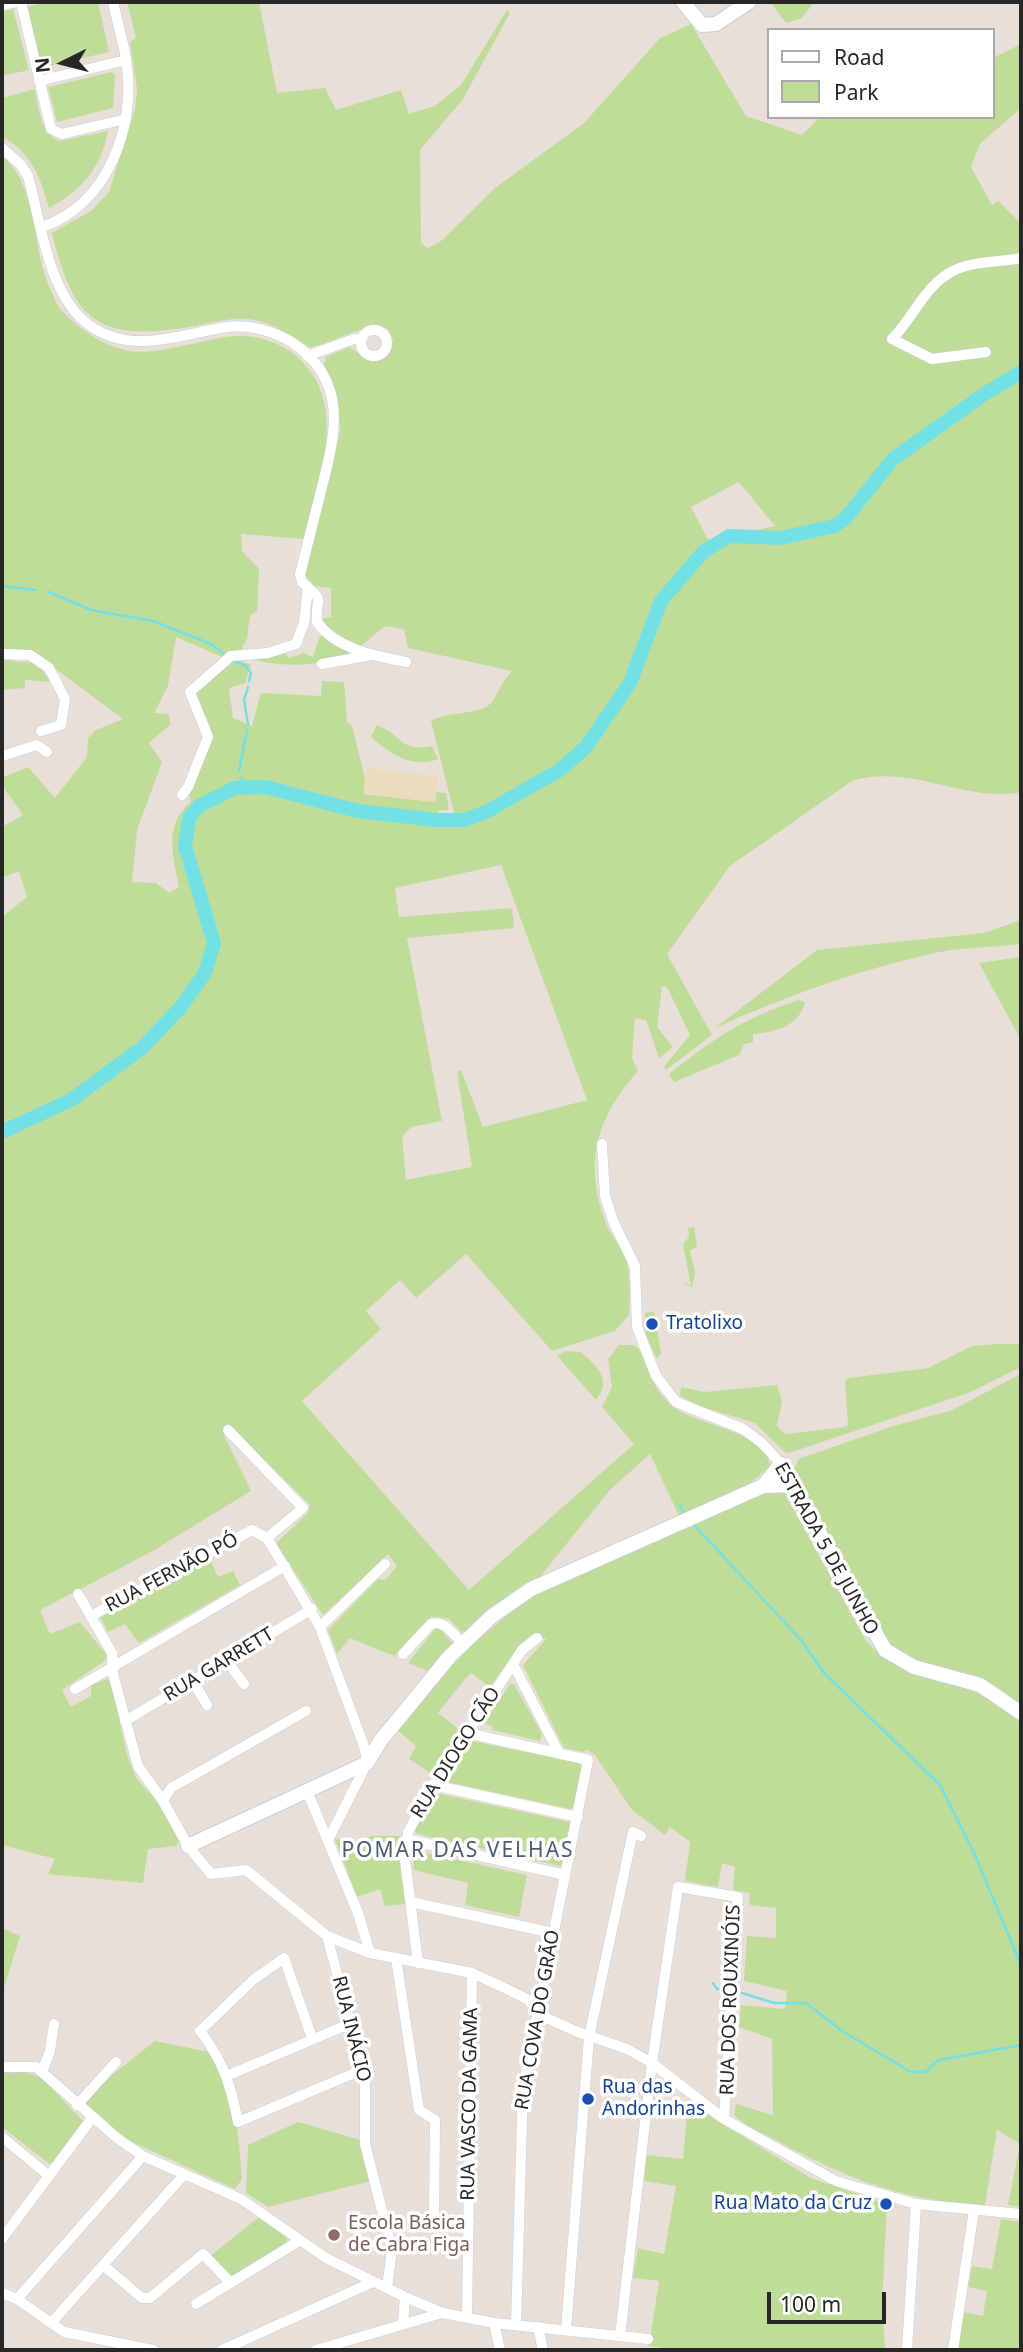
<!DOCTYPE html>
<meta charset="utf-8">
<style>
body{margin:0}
#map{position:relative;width:1023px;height:2352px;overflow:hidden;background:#e9dfd9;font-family:"Noto Sans",sans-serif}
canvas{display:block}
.frame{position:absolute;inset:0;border:4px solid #272727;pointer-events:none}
.legend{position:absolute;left:767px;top:28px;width:228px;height:91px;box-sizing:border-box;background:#fff;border:2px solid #a9a9a9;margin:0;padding:9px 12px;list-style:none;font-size:21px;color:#272727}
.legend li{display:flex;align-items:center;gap:14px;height:35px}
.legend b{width:35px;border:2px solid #a9a9a9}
.north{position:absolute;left:28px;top:28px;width:70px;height:70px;-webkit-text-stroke:5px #fff;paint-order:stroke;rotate:264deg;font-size:19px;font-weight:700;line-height:28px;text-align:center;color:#272727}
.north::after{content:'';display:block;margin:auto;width:24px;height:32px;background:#272727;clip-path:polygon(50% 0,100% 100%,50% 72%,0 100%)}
.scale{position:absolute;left:767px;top:2292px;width:119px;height:32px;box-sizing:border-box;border:4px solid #272727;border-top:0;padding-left:9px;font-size:21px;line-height:24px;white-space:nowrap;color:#272727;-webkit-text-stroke:5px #fff;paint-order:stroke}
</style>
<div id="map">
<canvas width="1023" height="2352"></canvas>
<div class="frame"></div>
<ul class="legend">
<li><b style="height:9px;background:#fff"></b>Road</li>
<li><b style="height:19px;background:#bfdd98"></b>Park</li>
</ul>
<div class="north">N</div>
<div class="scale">100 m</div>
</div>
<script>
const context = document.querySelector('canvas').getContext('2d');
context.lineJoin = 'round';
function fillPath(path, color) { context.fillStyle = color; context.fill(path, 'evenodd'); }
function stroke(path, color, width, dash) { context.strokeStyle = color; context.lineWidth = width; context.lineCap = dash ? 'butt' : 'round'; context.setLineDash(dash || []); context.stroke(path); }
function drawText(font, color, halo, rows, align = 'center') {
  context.font = font + ' "Noto Sans",sans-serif'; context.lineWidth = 7; context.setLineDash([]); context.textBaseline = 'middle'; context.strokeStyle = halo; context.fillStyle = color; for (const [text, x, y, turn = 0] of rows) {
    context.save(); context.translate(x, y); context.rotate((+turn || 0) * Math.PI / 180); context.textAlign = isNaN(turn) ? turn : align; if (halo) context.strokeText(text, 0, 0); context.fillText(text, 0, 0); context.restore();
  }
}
fillPath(new Path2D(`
 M48,2h50l11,50 -69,16 -13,-61z
 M127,2h132l18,91 48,-5 11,22 65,-20 8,24 26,-8 26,-21 46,-75 3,3 -47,86 -43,51 1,93 7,5 13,-7 54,-53 89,-65 76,-85 31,-14 55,92 56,19 18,-18h173v-59l28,-14v64l-41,36 -9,23 21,38 6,-4 23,22v569c-57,11 -111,-29 -169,-11l-122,85 -63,88 45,81 -46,35 -2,-3 26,-32 -23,-48 -5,-1 -5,41 16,20 -14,11 -13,-38 -11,-2 -3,40 6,13c-42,47 -55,92 -32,152 4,12 14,22 19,33 6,16 5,41 4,59l-14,16 -63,20 -86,-97 -50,44 -16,-18 -34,31 15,18 -79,72 167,189 165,-146 -32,-37 10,-20 -4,-28 11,-14h15l5,4c9,21 15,41 32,56 23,21 96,25 99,61l-23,20 -67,32 -30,-64 -40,36 -71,88 -72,53 -5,1 -14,-14 -17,-1 -37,39 -44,-18 -13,16 -9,-24 50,-51 7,1 12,-14 -9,-12 -65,61 -47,-72 32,-30 2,-8 -83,-82 -3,12 27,56 -100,61 -111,58 10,24 30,-12 26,32v6l-44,30 9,17 20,-11v-11l16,-6 4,4 16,72 9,23 22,24 22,37 -4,7 -28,3 -5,34 -95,-9 7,-15 -53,-14v-928l25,-20 -8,-26 -17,7v-51l21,-12 -21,-29v-8l26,-11 27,31 32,-41 1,-19 8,-8 27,-11 -90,-67 -31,-3v-493c37,30 29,90 48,132 3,7 6,17 12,23 17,18 43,36 68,40 25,5 77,-13 105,-15 21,-1 43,5 60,19 56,46 24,125 10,184l-64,-5 1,17 17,18 -2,43 -7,3 -3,24 -6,11 -16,3 -3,4 -46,-20 -8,49 -14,27 15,1 1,11 -21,18 13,19 -25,68 -5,52 24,1 13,10 10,-6c-6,-31 -16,-63 12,-85 -9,-23 26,-53 20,-73 -3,-12 -13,-24 -18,-35l40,-36 18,7 -6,18 -16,5 4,30 19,8 9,-33 60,3 1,-15 22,1 3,40 5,3 13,53 -1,16 71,8 1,-10 10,1 3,17h-10l-1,3h16l-23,-92c16,-10 49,-6 59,-17 8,-9 11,-22 22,-33l-104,-23 -4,-19 -19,-3 -24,20 -25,-11 -13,-11v-6l8,-1v-29l-17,-2 -9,-11 35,-143 -2,-32 -14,-35 2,-8 23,-10 20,13 18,-5 6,-15 -5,-11c-19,-10 -57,16 -79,18 -19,-12 -38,-26 -62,-28 -19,-2 -39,5 -58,8 -91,15 -116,-6 -137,-94l39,-22 18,-19 26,-83 2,-20 -7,-47 6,-4zM739,482l36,44 -67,14 -17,-33zM501,865l86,235 -104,27 -22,-57 -4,2 15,95 -66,13 -4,-44 9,-9 31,-6 -35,-183 107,-10 -2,-20 -113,9 -4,-29z
 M770,2h44l-12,16 -16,5z
 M13,9l16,61 -27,6v-64z
 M111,72l4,2 -2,34 -56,14 -9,-35z
 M35,89c4,20 5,43 24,52l49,-10c-6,36 -27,60 -59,77 -8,-29 -18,-57 -47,-71v-39z
 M322,636l34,14c-30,18 -76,18 -108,8l36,-7 5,7 15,-5 9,4 6,-19z
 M2,660l35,3 14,19 -26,-2v8l-23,2z
 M377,725c25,10 22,27 55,21l6,13c-24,10 -49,-5 -67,-22z
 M1021,920v24c-30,4 -62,3 -91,10 -75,17 -146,43 -215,74l102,-78 167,-17z
 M1021,957v83l-42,-77z
 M799,1000l6,2c-6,25 -30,30 -52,32v8l-9,2 -5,11 -65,27 -5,-8c44,-35 76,-57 130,-74z
 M694,1227l3,20 -7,3 5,23 -3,14 -11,-4 10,2 -8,-40 6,-9 -1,-8z
 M654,1312l7,41 -4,6 -11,-24 -1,-22z
 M997,1344h24v23l-50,25 -179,60 -6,1 -31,-30 -53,-16 -22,-11 1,-9 24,5 72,-7 5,16 -5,25 8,8 60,-7 3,-2 -3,-44 3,-3 80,-10 44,-22z
 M565,1351l16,1c15,13 32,28 15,48l-39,-44z
 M1021,1374v330c-13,-9 -27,-21 -42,-26 -31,-13 -66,-11 -91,-36l-95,-171 6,-12 94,-33 57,-15z
 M784,1492l81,147c34,42 67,33 110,53 16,8 31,20 46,30v485l-13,-2 12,-61 -23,-14 -12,75c-77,-3 -142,-27 -209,-65 -14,-7 -31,-14 -42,-25l2,-11 37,11 -1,-76 -33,-12 2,-22 44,4 2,-18 -43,-10 3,-45 29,2v-30l-26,-3 -1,-12 -16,-3 2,-23 -13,-4 -4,24 -33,-6 5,-39 -20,-15 -5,8 -33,-25 -37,-55 -8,-5 -4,2 -19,-4 -41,-83 23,-26 -13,-4 -17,16 -26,36 -19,-14 -5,5 -28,35 23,18 -29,43 -23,-15 7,-13 -19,-16c44,-56 89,-104 150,-143l218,-94z
 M210,1559l8,18 15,-6 7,14 -101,58 -14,-19 -17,8 -8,-15z
 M435,1629h5l13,15 -25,27 -20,-8z
 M510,1684h4l28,50 -2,7 -48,-11v-4l-8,-3z
 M471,1741l109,22 3,4 -9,40 -4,2 -123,-27 -3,-4z
 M435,1793l135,29 -7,42 -3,2 -143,-32 -2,-4z
 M369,1836h31l-1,20 6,48 -20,2 -5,-17 -23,8 -22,-58 32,2z
 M413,1850l114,25 -8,42 -54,-12 3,-22 -54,-13z
 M2,1928l18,8 -18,58z
 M155,2041l54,11c28,44 29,77 33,127l-7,10 -114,-52 -38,-31 15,-20z
 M24,2072l17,5 43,45 -32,44 -50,-39v-54z
 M688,2103l123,75 76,26 -5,100 3,46h-208l-28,-4 10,-65 -26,-3 5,-30 26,6 12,-68 -32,-5 2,-26 37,4z
 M298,2122l63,18 10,41 -103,26 -22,-14 2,-48z
 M259,2217l28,21 1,7 -58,32 -20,-21z
 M1001,2219l20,3v128h-63l5,-38 20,4 4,-25 -19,-4 4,-21 20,3z`), '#bfdd98');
fillPath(new Path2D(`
 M366,768l72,8 -3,26 -71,-8z`), '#eddbbd');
stroke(new Path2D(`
 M2,586l34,4
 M49,592l42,18 62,11 58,23 15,12
 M234,661l11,4 6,8 -2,8
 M248,724l-4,-24 4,-13
 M239,771l8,-41
 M240,777l9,10
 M680,1505l5,9
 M694,1525l107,115 23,33 116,112 35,70 46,110
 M713,1983l4,6h10
 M742,1993l32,10h32l36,28 69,41h14l14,-12 82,-15`), '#71e1e6', 2.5);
stroke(new Path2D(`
 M2,1132l69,-32 71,-52 38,-40 25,-35 9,-30 -29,-97 4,-28 10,-12 36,-18 30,-1 93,24 77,9h29l22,-8 74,-42 26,-23 44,-64 31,-82 42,-49 26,-16 51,2 55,-12 10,-7 48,-60 93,-66 35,-21`), '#71e1e6', 14);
const street = new Path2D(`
 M21,2l30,127 11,5 64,-15
 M2,5l15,-3
 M39,81l87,-21
 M2,148l19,17 7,11c13,47 20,119 61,149 43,31 91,9 138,2 22,-3 47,4 66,16 57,39 42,92 28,148 -7,28 -14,55 -21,83l2,8c25,23 13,10 15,40 19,27 58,34 89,40
 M42,227c67,-23 95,-102 84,-168 -3,-19 -9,-38 -13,-57
 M361 343a13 13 0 1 1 26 0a13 13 0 1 1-26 0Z
 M986,352l-54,7 -40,-20c22,-22 34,-56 63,-69 19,-9 46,-8 66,-12
 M307,356l47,-17 8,1
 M2,654l28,1 19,13 16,31 -4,26 -20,6
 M322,664l50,-9
 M2,756l35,-11 10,7
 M182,795l6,-8 20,-50 -18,-45 41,-36 37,-3 28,-9 8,-21 4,-36
 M602,1144l3,52 8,25 22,45 2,61 19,49 20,26 67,27 19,14 19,21
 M228,1430l75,78 -36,30
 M78,1594l34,59 1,21 25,92 25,35 25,45 23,28 35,-4 81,66 43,17 102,20 22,10 35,17 7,13 39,18 52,18 25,14 72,56 112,62 80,23 105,10
 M91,1616l161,-86 15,8 53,89 45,122 2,14 -39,77
 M320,1627l65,-63
 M403,1654l28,-30c14,-4 22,10 31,19
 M227,1661l17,23
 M513,1664l46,89
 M193,1681l14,24
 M75,1689l210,-123
 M125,1721l187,-112
 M467,1733l121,27 -65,326 -7,239
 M433,1785l145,32
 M307,1791l51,122 12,40
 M163,1801l8,-13 135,-77
 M406,1839l159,36
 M411,1902l142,31
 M327,1936l38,142v66l27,106 -5,38
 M396,1958l23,152 16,10 -1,103h35
 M418,1963l-13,-103 3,-28 25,-47 80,-121 9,-14 15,-12
 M312,2038l-28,-80 -31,22 -53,51c23,29 31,55 38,91l124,-52
 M2,2067h34l81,71 26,18 98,43 85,59 79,39 38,16 51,10 154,16
 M42,2072l8,-21 4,-27
 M229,2075l120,-51
 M77,2105l39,-43
 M2,2137l47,39
 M2,2239l90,-121
 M103,2265l39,33h8l53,-44 28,29
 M2,2293l15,6 47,33 89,18
 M17,2299l126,-143
 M196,2304l103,-63
 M467,2318l5,-345
 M51,2323l132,-147
 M494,2323l6,27
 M403,2324l2,-27
 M538,2327l5,23
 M566,2330l23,-293 44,-205 8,4
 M620,2336l32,-273 26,-176 60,10 -14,222
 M222,2350l151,-68
 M316,2350l126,-37
 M907,2350l9,-146
 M953,2350l21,-140`);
const secondary = new Path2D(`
 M683,2l19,23 14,-1 33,-22
 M763,1486l18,-22 104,186 29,17 66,18 41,28
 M188,1846l179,-83 14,-23 69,-84 42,-40 39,-27 232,-103 28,-1`);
stroke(street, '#c8cfd9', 11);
stroke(secondary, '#c8cfd9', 16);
stroke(street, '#fff', 10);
stroke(secondary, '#fff', 14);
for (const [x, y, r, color] of [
 [652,1324,7,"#1a4fb4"],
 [588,2099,7,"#1a4fb4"],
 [886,2204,7,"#1a4fb4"],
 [334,2235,7,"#8d6e63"]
]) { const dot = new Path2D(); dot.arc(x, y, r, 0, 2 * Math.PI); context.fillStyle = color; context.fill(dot); stroke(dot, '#fff', 2.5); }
drawText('19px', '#164399', '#fff', [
 ["Tratolixo",666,1324],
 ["Rua das",602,2088],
 ["Andorinhas",602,2110],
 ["Rua Mato da Cruz",872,2204,"right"]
], 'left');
drawText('19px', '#272727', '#fff', [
 ["ESTRADA 5 DE JUNHO",826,1549,61],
 ["RUA FERNÃO PÓ",172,1573,-28],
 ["RUA GARRETT",219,1665,-31],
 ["RUA DIOGO CÃO",456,1753,-58],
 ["RUA DOS ROUXINÓIS",731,2000,-88],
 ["RUA COVA DO GRÃO",538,2020,-80],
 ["RUA INÁCIO",351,2029,76],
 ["RUA VASCO DA GAMA",470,2104,-89]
]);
drawText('19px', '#785e54', '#fff', [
 ["Escola Básica",348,2224],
 ["de Cabra Figa",348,2246]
], 'left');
context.letterSpacing = '2px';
drawText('21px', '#4b5c75', '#fff', [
 ["POMAR DAS VELHAS",458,1851]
]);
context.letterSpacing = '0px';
</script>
